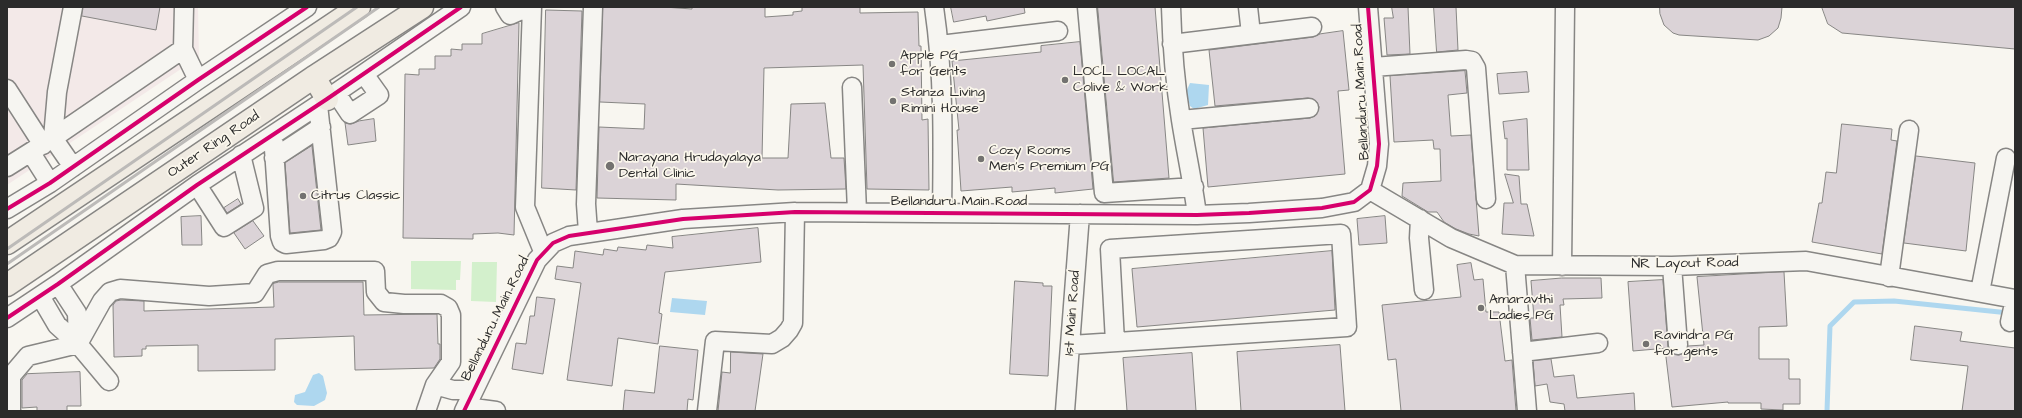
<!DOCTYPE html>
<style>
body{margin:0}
#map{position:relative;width:2022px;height:418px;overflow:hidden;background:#f8f6f0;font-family:"Architects Daughter",sans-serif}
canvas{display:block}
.frame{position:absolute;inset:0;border:8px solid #2b2b2b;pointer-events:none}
</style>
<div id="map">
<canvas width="2022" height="418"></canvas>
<div class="frame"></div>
</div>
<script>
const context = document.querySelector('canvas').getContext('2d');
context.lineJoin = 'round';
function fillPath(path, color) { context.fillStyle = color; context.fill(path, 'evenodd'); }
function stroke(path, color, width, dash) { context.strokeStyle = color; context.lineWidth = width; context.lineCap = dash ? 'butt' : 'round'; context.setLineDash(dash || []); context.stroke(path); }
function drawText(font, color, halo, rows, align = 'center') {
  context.font = font + ' "Architects Daughter",sans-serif'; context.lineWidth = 3.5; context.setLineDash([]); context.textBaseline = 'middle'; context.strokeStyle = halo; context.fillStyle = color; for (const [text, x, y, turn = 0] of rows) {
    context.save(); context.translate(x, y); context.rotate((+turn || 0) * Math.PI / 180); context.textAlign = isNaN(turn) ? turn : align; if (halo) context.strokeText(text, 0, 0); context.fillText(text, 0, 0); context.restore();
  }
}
fillPath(new Path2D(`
 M7,7h191l1,50 -192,128z`), '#f3e9e8');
fillPath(new Path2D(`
 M411,261h50l-1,19h-4v10l-45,-1z
 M472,262h25l-1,40 -25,-1z`), '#d3f0cc');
fillPath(new Path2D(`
 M1190,83l19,2 -1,20 -14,4 -4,-3 -4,-14z
 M672,298l35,3 -2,14 -35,-3z
 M319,373l4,3 4,17 -2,7 -11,6 -17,-1 -3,-3 1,-7 10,-3 8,-17z`), '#aed7ef');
stroke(new Path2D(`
 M1827,411l3,-85 24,-24 40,-1 115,12`), '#aed7ef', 5);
const building = new Path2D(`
 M83,7h77l-4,23 -74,-14z
 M603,7h61l28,2v-2h73v10l28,-2v-3l9,-1v-4h58v6l58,-1 1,34h2l1,74 6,-1 1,71 -62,-1 -4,-124 -99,3 -2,90h26l3,-54 34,-1 6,55h13l2,31 -68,1 -102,-6v16l-79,-2 2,-71 45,2 1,-25 -45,-2z
 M951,7h73l1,6 -38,8 -1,-5 -32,6z
 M1098,7h57l14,171 -55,4z
 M1392,7h16l2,47 -23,1 -3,-37h9z
 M1434,7h22l2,43 -21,2z
 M1660,7h122l-1,11 -3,10 -9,8 -11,4 -79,-5 -6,-2 -9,-8 -4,-11z
 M1822,7h193v42l-173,-16 -14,-9z
 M546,10l36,1 -6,179 -34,-2z
 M519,23l-5,212 -16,-2 -25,1v5l-70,-1 2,-164 14,1v-6h16v-13h16v-7l11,1v-6h20v-10z
 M1343,31l6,59 -11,1 7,83 -137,13 -5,-59 107,-10 5,-2 4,-9 -2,-5 -9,-4 -93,8 -6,-56 104,-13 7,-3z
 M1080,42l13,147 -38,4v-5l-43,4v-5l-51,4 -4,-61h2l-7,-69 89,-9v-6z
 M1465,71l2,22 -19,2 3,41 20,-1 8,101 -10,-2 -13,-5 -12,-7 -7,-10h-9l-26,-16 1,-13 38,-2 -1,-32h-6l-1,-9 -39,2 -4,-66z
 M1527,72l2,20 -30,2 -2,-20z
 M374,119l2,22 -28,4 -3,-22 6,1 8,-3z
 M1527,119l2,51h-22v-32l-2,1 -2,-17z
 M1842,124l50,5 -1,11 6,1 -15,113 -70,-12 7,-39h3l4,-31 10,1z
 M312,146l9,84 -31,3 -5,-70z
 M1916,156l59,7 -9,88 -62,-8z
 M1505,174l14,2 2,28h6l7,32 -32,-2 2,-31h9z
 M238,199l3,5 -14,9 -3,-5z
 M201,216l1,29h-20l-1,-28z
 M1385,216l2,27 -28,2 -2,-26z
 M253,221l11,15 -19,13 -11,-16z
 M758,228l3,34 -96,10 -6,41 3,1 -4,30 -40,-6 -6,48 -45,-6 14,-97 -26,-4 2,-13 16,2 2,-17 28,4 1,-6 13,2 1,-4 28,3 1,-5 26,3 -1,-11z
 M1332,251l3,59 -198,17 -5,-58z
 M1471,263l3,17 9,-1 3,33h13l6,49 7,-1 4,51h-115l-5,-52 -8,1 -6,-55 79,-8 -4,-32z
 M1784,272l3,54 -28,1v32h30v20h11v25h-17v6l-22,-1v-6h-33v-1l-56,5 -7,-58 3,-1 5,6 6,1 5,-2 4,-7 16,-1 -7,-68z
 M1562,278h39l1,20 -39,1 1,6h-4l2,32 -30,3 -2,-22h4l-3,-37z
 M1663,280l5,68 -35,3 -5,-69z
 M1015,281l28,2v3h9l-4,90 -38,-2z
 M279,282h84l1,33 73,-1 1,30h2v15l-6,9 -79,2 -1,-34 -79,3v31l-77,1v-26l-52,1v3h-4v7l-28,1 -1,-52 3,-4 5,-1 23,1v10l130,-4 -1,-23z
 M537,297l18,2 -12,75 -31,-5 4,-26 10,1 4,-28h4z
 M1915,326l47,6 -2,9 55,7v63h-53l6,-45 -57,-6z
 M1340,345l5,66h-104l-4,-59z
 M660,346l38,4 -5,50 -5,-1 -1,12h-64l2,-21 29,3z
 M731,352l32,2 -8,57h-37l4,-39 8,1z
 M1192,353l4,58h-69l-4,-53z
 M1551,359l3,18 20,-2 3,23 57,-5 1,18h-70l-1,-7 -14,-2 -3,-18 -12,2 -2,-25z
 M80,372l1,34h-14v5h-30v-4l-15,1v-28l5,-6z`);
fillPath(building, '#dbd3d7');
stroke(building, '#878684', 1);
const minor = new Path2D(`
 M73,7l-16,85 -4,46 20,29
 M184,7l-1,42 15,31
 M505,7l5,8 18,-8
 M532,7l-7,200 18,44
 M934,7c10,68 9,136 8,205
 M1087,7l17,186 90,-6
 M1171,7c1,38 4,76 10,113 5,32 12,63 16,95
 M1248,7l3,27
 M1172,44l140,-17
 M940,45l118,-14
 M1373,67l93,-7 6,1 4,7 10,131
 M852,87l5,125
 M7,89l36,56
 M336,93l14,21 29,-19 -15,-21
 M1181,120l128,-12
 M273,135l7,101 2,6 4,2 38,-4 5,-2 3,-6 -14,-127
 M31,153l19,30
 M274,158l47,-31
 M7,167l46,-29 130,-89
 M197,185l27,42 30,-19 -13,-53
 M1370,190l81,48 64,27 157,1 134,-5 209,38
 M7,209l43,-26 148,-103 109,-73
 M1420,219l-1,19 5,52
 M588,232l-2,-28 7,-197
 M1515,265l12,146
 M1562,266l3,-259
 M1672,266l6,79
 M1889,277l20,-147
 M58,284l19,29 1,30
 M1980,292l26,-134
 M40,296l17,29 21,19 31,37
 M7,318l51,-34 139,-99 130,-86 134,-92
 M2010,322l5,-23
 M1071,345l276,-18 -6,-93 -231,15 5,93
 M1522,352l76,-9
 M435,385l18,5h20
 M466,407l30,4
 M11,411v-35l17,-20 50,-12 24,-43 8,-9 10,-3 89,7 46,-3 12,-19 11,-3h97l1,21 8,10 20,2h37l7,4 3,7v47l-16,23 -9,26
 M464,411l73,-151 16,-17 16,-7 114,-17 112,-7 402,3 52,-2 73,-5 32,-6 16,-12 7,-24 2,-22 -11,-137
 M707,411l8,-70 57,3 10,-6 7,-8 4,-7 2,-111
 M1065,411l15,-197`);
const highway = new Path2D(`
 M314,77l13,22
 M7,243l352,-236
 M7,285l307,-208 108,-70`);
stroke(minor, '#878684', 21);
stroke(highway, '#878684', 25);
stroke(minor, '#f6f5f1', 18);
stroke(highway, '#f0ebe2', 22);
stroke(new Path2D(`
 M7,249l350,-242
 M7,264l372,-257`), '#bcbab8', 3);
stroke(new Path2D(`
 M7,209l43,-26 148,-103 109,-73
 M7,318l51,-34 139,-99 130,-86 134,-92
 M464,411l73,-151 16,-17 16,-7 114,-17 112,-7 402,3 52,-2 73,-5 32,-6 16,-12 7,-24 2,-22 -11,-137`), '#d6006c', 4);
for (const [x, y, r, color] of [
 [892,64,4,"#737270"],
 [1065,80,4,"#737270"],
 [893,101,4,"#737270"],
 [981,159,4,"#737270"],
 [610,166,5,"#737270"],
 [303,196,4,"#737270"],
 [1481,308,4,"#737270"],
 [1646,344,4,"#737270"]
]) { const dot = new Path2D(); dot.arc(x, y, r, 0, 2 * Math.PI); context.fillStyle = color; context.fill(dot); stroke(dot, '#fbf7ec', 1.5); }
drawText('14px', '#2b2b2b', '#fbf7ec', [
 ["Apple PG",900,56],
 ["for Gents",900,72],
 ["LOCL LOCAL",1073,72],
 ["Colive & Work",1073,88],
 ["Stanza Living",901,93],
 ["Rimini House",901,109],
 ["Cozy Rooms",989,151],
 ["Men's Premium PG",989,167],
 ["Narayana Hrudayalaya",619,158],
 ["Dental Clinic",619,174],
 ["Citrus Classic",311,196],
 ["Amaravthi",1489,300],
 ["Ladies PG",1489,316],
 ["Ravindra PG",1654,336],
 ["for gents",1654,352]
], 'left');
drawText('14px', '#2b2b2b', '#fbf7ec', [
 ["Bellanduru Main Road",1362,92,-93],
 ["Outer Ring Road",214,145,-34],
 ["Bellanduru Main Road",959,202],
 ["NR Layout Road",1685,264,-1],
 ["1st Main Road",1073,313,-86],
 ["Bellanduru Main Road",496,319,-64]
]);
</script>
